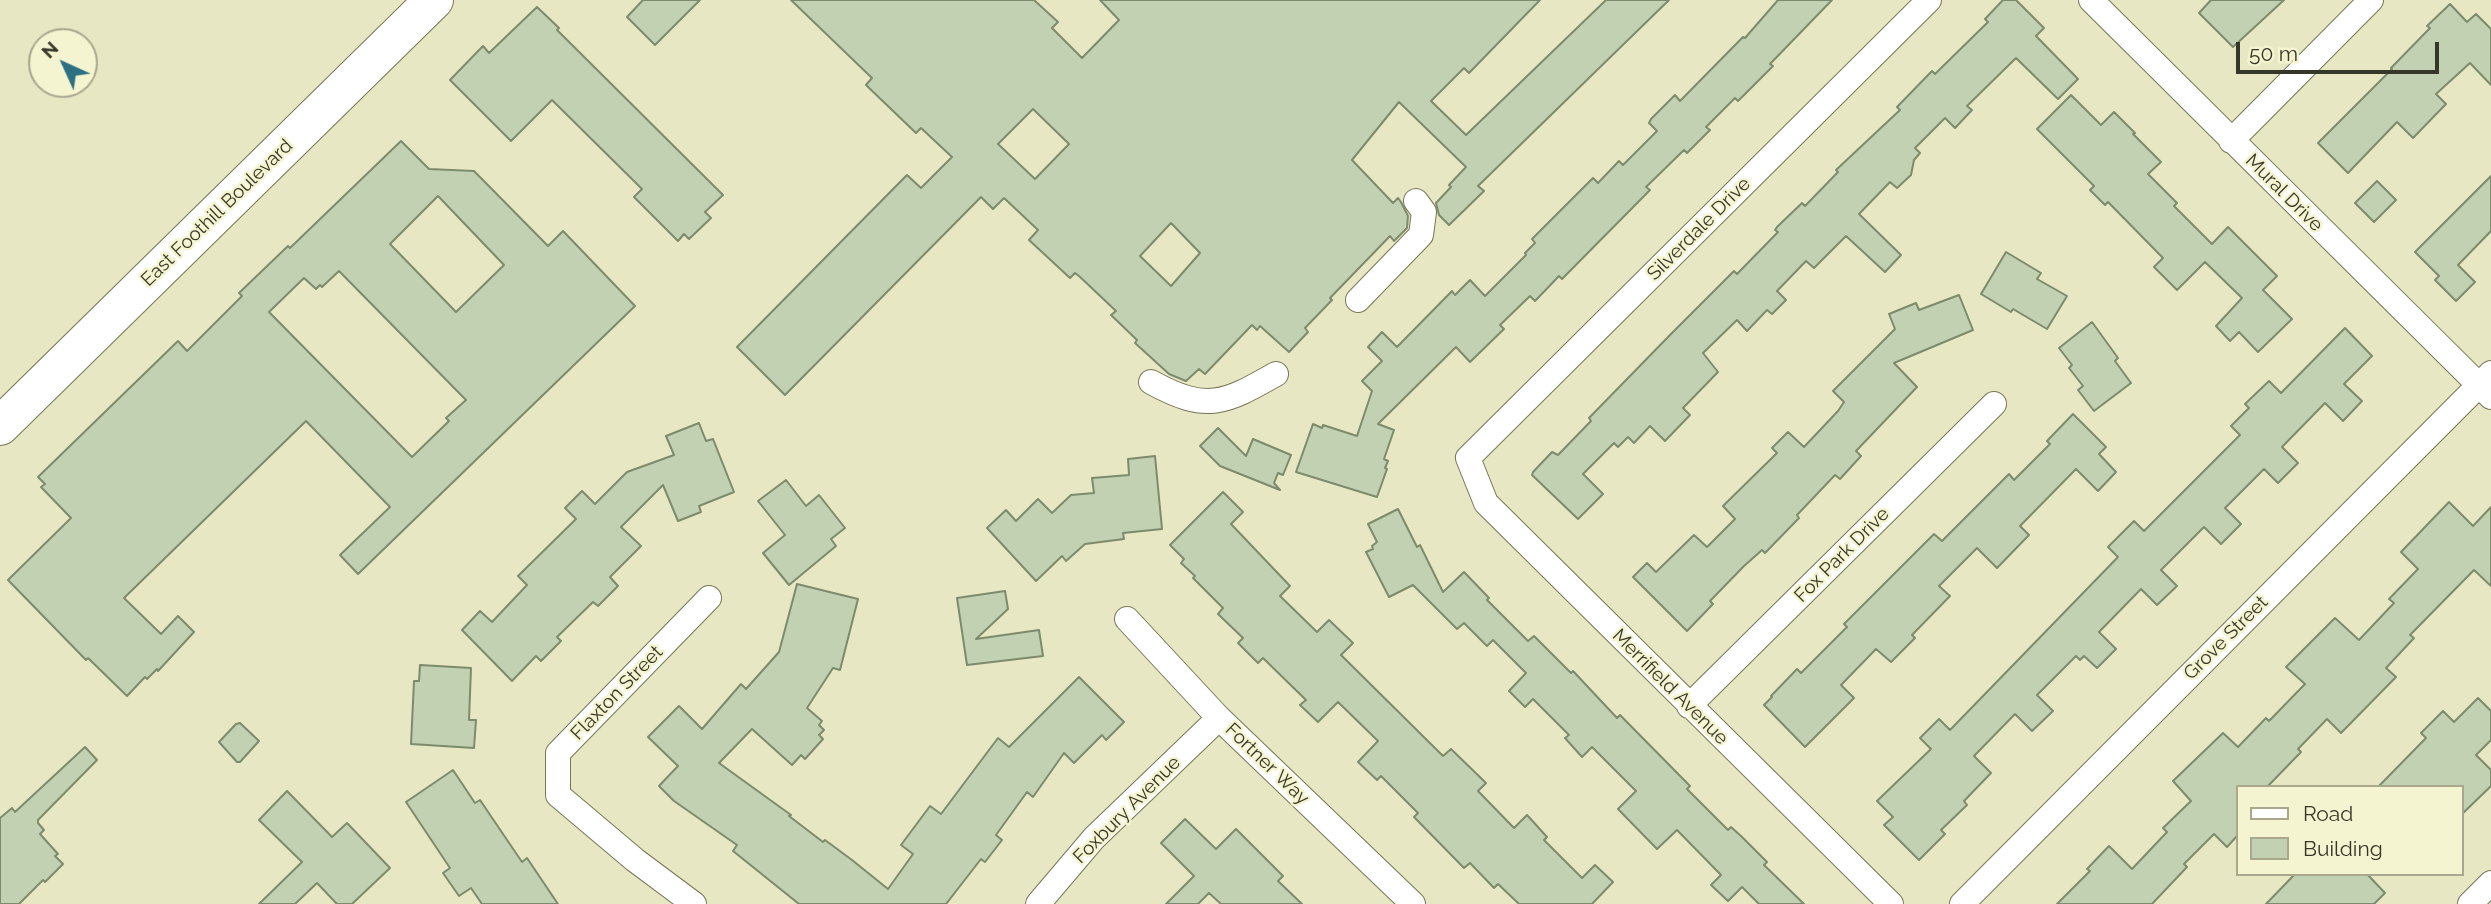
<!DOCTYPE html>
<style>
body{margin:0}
#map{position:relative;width:2491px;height:904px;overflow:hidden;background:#e7e7c3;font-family:Raleway,sans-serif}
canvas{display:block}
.legend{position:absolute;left:2236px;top:785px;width:228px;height:91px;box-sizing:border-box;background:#f5f4d0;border:2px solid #a9a88d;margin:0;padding:9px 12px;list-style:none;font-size:21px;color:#373729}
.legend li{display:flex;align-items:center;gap:14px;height:35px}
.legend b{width:35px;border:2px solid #a9a88d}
.north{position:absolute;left:28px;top:28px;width:70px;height:70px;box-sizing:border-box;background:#f5f4d0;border:2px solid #a9a88d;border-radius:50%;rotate:315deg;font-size:19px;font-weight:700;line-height:28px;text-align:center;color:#373729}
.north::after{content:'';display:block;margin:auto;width:24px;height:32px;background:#2c7081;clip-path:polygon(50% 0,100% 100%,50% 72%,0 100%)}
.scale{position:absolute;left:2236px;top:42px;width:203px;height:32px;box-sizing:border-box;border:4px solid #373729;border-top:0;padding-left:9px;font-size:21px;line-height:24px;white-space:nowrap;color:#373729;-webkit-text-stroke:5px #f5f4d0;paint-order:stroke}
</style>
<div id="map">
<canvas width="2491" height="904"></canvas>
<ul class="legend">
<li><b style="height:9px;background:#fff"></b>Road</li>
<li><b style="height:19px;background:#c1d1b1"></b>Building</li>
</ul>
<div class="north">N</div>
<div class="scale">50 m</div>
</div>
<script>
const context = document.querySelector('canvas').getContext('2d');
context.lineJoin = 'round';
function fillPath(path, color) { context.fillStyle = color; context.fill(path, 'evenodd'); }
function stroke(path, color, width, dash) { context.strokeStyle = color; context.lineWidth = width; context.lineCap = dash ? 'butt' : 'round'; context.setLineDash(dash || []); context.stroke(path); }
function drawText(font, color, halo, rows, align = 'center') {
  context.font = font + ' Raleway,sans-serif'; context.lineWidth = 5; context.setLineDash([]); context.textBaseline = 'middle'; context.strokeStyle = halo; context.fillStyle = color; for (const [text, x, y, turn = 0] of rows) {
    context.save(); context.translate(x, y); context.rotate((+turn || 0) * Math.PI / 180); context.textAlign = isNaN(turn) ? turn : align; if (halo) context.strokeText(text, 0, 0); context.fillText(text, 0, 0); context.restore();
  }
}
const building = new Path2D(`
 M643,0h57l-45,45 -28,-28z
 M791,0h243l24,22 -6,6 30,30 37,-38 -19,-20h440l-71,73 -5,-5 -33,33 35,34 140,-135h63l-191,186 6,5 -35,34 -10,-10 -3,-12 15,-16 -2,-2 17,-18 -67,-65 -47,58 41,43 5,-5 3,4 7,14 -1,12 -13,13 -4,-5 -60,62 2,2 -27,28 3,4 -19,20 -29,-26 -3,4 -5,-5 -47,49 -6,-5 -13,12 -17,-7 -34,-31 2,-3 -26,-25 5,-4 -37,-35 -4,-3 -5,5 -41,-38 9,-10 -34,-32 -11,11 -12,-12 -196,198 -48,-48 170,-172 14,13 31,-31 -31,-29 -5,5 -50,-48 6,-7zM1033,109l36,35 -34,35 -37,-35zM1171,223l29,30 -29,33 -31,-30z
 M1778,0h54l-62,64 3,2 -35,35 -3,-3 -29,29 4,3 -23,23 -3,-3 -38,37 4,3 -88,89 -3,-3 -24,25 -5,-5 -30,29 4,4 -34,33 -14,-15 -78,77 16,6 -10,29 4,2 -3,7 2,1 -10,28 -81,-25 17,-48 9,4 1,-3 34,11 15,-45 -10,-10 20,-20 -14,-14 14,-15 15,15 55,-56 3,4 15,-15 15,16 41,-41 -1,-2 10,-10 -3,-4 61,-61 5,5 21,-22 4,4 34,-34 -8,-8 2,-4 24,-24 5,6 63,-64 2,1z
 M2003,0h13l28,28 -8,8 42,43 -20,20 -42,-41 -49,48 5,4 -17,18 -10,-10 -30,30 5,5 -6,7 -3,15 -14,13 -7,-6 -31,32 42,41 -16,17 -39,-36 -32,32 -8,-7 -29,30 9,9 -14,14 -5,-4 -20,21 -10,-11 -34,33 15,19 -35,36 7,7 -25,26 -15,-15 -16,17 -6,-6 -10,10 -4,-4 -31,31 20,20 -25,25 -46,-44 1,-3 19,-20 6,3 33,-34 -2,-3 80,-82 65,-65 3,3 41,-42 -3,-2 2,-3 25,-24 3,3 33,-34 -2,-2 64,-60 -3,-3 35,-36 3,3 53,-52 -3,-3z
 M2211,0h73l-51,47 -34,-34z
 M2450,4l17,18 9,-8 15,15v56l-21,-22 -34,31 10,10 -33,34 -16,-16 -49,51 -30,-30 74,-74 -1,-1 39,-40 -3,-2z
 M537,7l22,21 -2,2 166,165 -18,17 6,6 -22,21 -5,-5 -6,7 -44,-44 8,-8 -90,-89 -41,41 -61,-61 33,-34 6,7z
 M2071,95l30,30 13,-13 21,21 -2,1 28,28 -13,12 29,29 -3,3 38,38 16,-17 49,49 -14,14 29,29 -34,33 -19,-20 -9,9 -14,-15 26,-28 -37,-36 -28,28 -23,-23 9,-9 -55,-56 -3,3 -15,-15 4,-4 -57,-57z
 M401,141l28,28 45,2 74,75 15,-15 72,75 -277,268 -18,-19 50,-48 -84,-86 -182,177 37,36 17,-18 16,16 -36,39 -1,-2 -10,10 -2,-2 -18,19 -39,-38 -2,2 -78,-80 63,-62 -30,-31 4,-3 -7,-7 140,-136 9,10 55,-55 -3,-3 49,-47 2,2zM438,196l66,69 -48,47 -66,-68zM339,271l127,129 -20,18 3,3 -37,36 -143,-145 35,-34 12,11 4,-4 2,2z
 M2491,176v55l-33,34 17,17 -19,19 -21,-21 4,-4 -24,-24z
 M2377,181l19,19 -22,22 -19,-19z
 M2006,252l35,21 -4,6 30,17 -20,33 -34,-20 -2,3 -30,-18z
 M1959,295l14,35 -79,33 23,24 -61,64 5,5 -21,23 -5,-4 -38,40 2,3 -34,35 -3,-3 -18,16 -34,35 3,3 -26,27 -54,-54 14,-14 9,9 38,-37 13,12 28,-28 -12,-13 54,-53 -5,-5 16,-16 16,15 34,-36 6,-9 -11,-11 62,-62 -6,-15 27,-11 3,7z
 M2092,322l26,36 -3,3 16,22 -37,28 -16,-21 5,-4 -14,-18 3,-3 -13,-17z
 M2345,328l27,28 -28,28 18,17 -19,20 -18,-18 -43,44 16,16 -20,20 -14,-14 -39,39 16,16 -20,20 -17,-17 -43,43 16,16 -20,19 -16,-16 -42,43 17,17 -19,19 -13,-12 -4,4 -4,-4 -39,39 16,16 -21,20 -17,-17 -41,42 17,17 -27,28 3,4 -26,25 4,4 -26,26 -35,-35 9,-8 -16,-16 54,-52 -11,-11 19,-19 11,11 168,-173 -10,-10 26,-26 10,10 96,-96 -9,-9 18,-18 -4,-4 24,-23 12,12z
 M2073,414l33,33 -7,7 17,18 -18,19 -22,-22 -56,57 9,9 -32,33 -20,-20 -38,38 11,10 -38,39 3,3 -24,24 -15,-13 -35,36 13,13 -49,49 -41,-42 8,-8 -1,-1 26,-27 4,4 46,-46 -3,-3 90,-90 8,7 67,-67 5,6 36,-36 -3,-3z
 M699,423l7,18 7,-2 21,53 -35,14 2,6 -23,9 -15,-36 -42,42 20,19 -31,31 8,9 -20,20 -5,-4 -36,35 4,4 -20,20 -5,-5 -24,25 -50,-51 18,-19 12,11 35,-37 -9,-9 58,-57 -11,-11 17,-17 13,13 32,-32 47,-17 -8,-19z
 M1218,428l28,28 7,-17 38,16 -8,20 -5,-2 -4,10 6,7 -60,-24 -20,-20z
 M1155,456l7,73 -39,4 1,6 -39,5 -19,17 -4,-5 -26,25 -49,-53 19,-18 10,11 22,-22 14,14 19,-18 23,-2 -2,-15 37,-3 -1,-16z
 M786,480l20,26 13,-11 26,33 -14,11 5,7 -47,39 -26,-32 22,-18 -27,-34z
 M1223,492l20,20 -12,12 59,62 -10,10 37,36 12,-12 24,23 -12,12 102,101 8,-7 35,34 -8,8 36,37 13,-13 20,22 -3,3 38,38 13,-13 18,17 -21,22h-73l-21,-20 -4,4 -24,-25 -6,5 -50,-51 4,-4 -37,-37 -4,4 -19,-18 20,-21 -40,-39 -20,20 -18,-17 6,-5 -43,-42 -5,5 -20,-20 5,-5 -25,-24 5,-6 -30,-30 2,-2 -14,-13 3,-4 -14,-14z
 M2449,502l24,24 18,-19v79l-17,-16 -64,65 4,3 -28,30 10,9 -55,56 -14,-14 -29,30 3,3 -34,35h-30v49l-10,11 -13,-13 -30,30 3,3 -35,37h-95l33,-33 -3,-2 22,-23 23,23 35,-37 -4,-4 28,-27 -18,-20 50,-48 15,14 28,-29 3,3 36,-37 -19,-17 49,-49 24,22 35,-37 -5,-4 29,-30 -17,-17z
 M1398,509l19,38 3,-2 23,47 21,-20 25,26 -2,2 41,41 6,-5 37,37 2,-2 44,47 3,-3 70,71 -3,3 41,41 3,-3 10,9 26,26 -3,3 40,39h-45l-17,-17 -14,14 -17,-16 10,-10 -44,-45 -20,19 -39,-40 18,-18 -44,-44 -10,10 -17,-19 4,-3 -36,-36 -8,8 -16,-16 17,-18 -33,-33 -6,6 -23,-23 -7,6 -44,-44 -24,12 -23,-45 7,-3 -1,-3 5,-4 -9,-18z
 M797,584l61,15 -18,71 -7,-2 -26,40 15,13 -3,4 5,5 -5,5 4,4 -18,20 -4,-4 -9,10 -40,-36 -33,34 72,52 -2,1 34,26 2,-2 27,20 36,29 25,-35 -12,-9 29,-39 11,8 57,-76 11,9 70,-70 45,45 -18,18 -4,-5 -28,28 -10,-10 -31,44 -6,-5 -31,43 6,5 -17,22 -4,-3 -35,45h-147l-66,-53 4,-6 -63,-44 -15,-15 19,-20 -30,-29 31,-31 23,23 39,-45 5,5 33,-37z
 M1005,591l3,18 -32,30 63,-9 4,26 -76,9 -10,-67z
 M420,665l51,3 -2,52h7l-2,28 -63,-4 3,-63h5z
 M2478,698l13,13v29l-15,15 15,15v16l-30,29v-28h-83l48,-49 -5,-5 22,-22 11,11z
 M240,723l19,18 -19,21h-3l-18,-20 17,-18z
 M85,747l12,13 -59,60v3l6,7 -4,4 18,20 -3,2 8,8 -18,18 -2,-2 -24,24h-19v-86l12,-10 3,4z
 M453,770l22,33 5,-3 42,62 5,-4 31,46h-76l-11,-16 -12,8 -16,-23 7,-5 -44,-66z
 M287,791l45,46 15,-14 43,45 -38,36h-15l-20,-21 -22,21h-36l43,-42 -43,-42z
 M1185,819l31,30 20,-20 47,47 -5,5 24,23h-81l-12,-11 -11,11h-32l28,-28 -33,-33z
 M2295,874h72l18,19 -11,11h-108z`);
fillPath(building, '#c1d1b1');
stroke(building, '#7d8b6d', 2);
const street = new Path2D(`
 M2091,0l400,397
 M2231,141l140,-141
 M1358,300l63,-65 3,-23 -8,-11
 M1151,382c56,31 74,21 125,-8
 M1127,619l92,99 194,186
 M1689,706l305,-302
 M694,904l-59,-44 -77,-65v-42l151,-155
 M1038,904l56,-66 125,-120
 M1891,904l-405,-401 -18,-45 461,-458
 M1962,904l529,-531
 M2470,904l21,-21`);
const primary = new Path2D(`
 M0,426l434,-426`);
stroke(street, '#777757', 26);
stroke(primary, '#777757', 40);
stroke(street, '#fff', 24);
stroke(primary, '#fff', 38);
drawText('19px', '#373729', '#f5f4d0', [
 ["Mural Drive",2284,193,45],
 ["East Foothill Boulevard",217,213,-44],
 ["Silverdale Drive",1699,229,-45],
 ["Fox Park Drive",1842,555,-45],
 ["Grove Street",2226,638,-45],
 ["Merrifield Avenue",1670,687,45],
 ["Flaxton Street",617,693,-46],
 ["Fortner Way",1267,764,44],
 ["Foxbury Avenue",1127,810,-45]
]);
</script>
